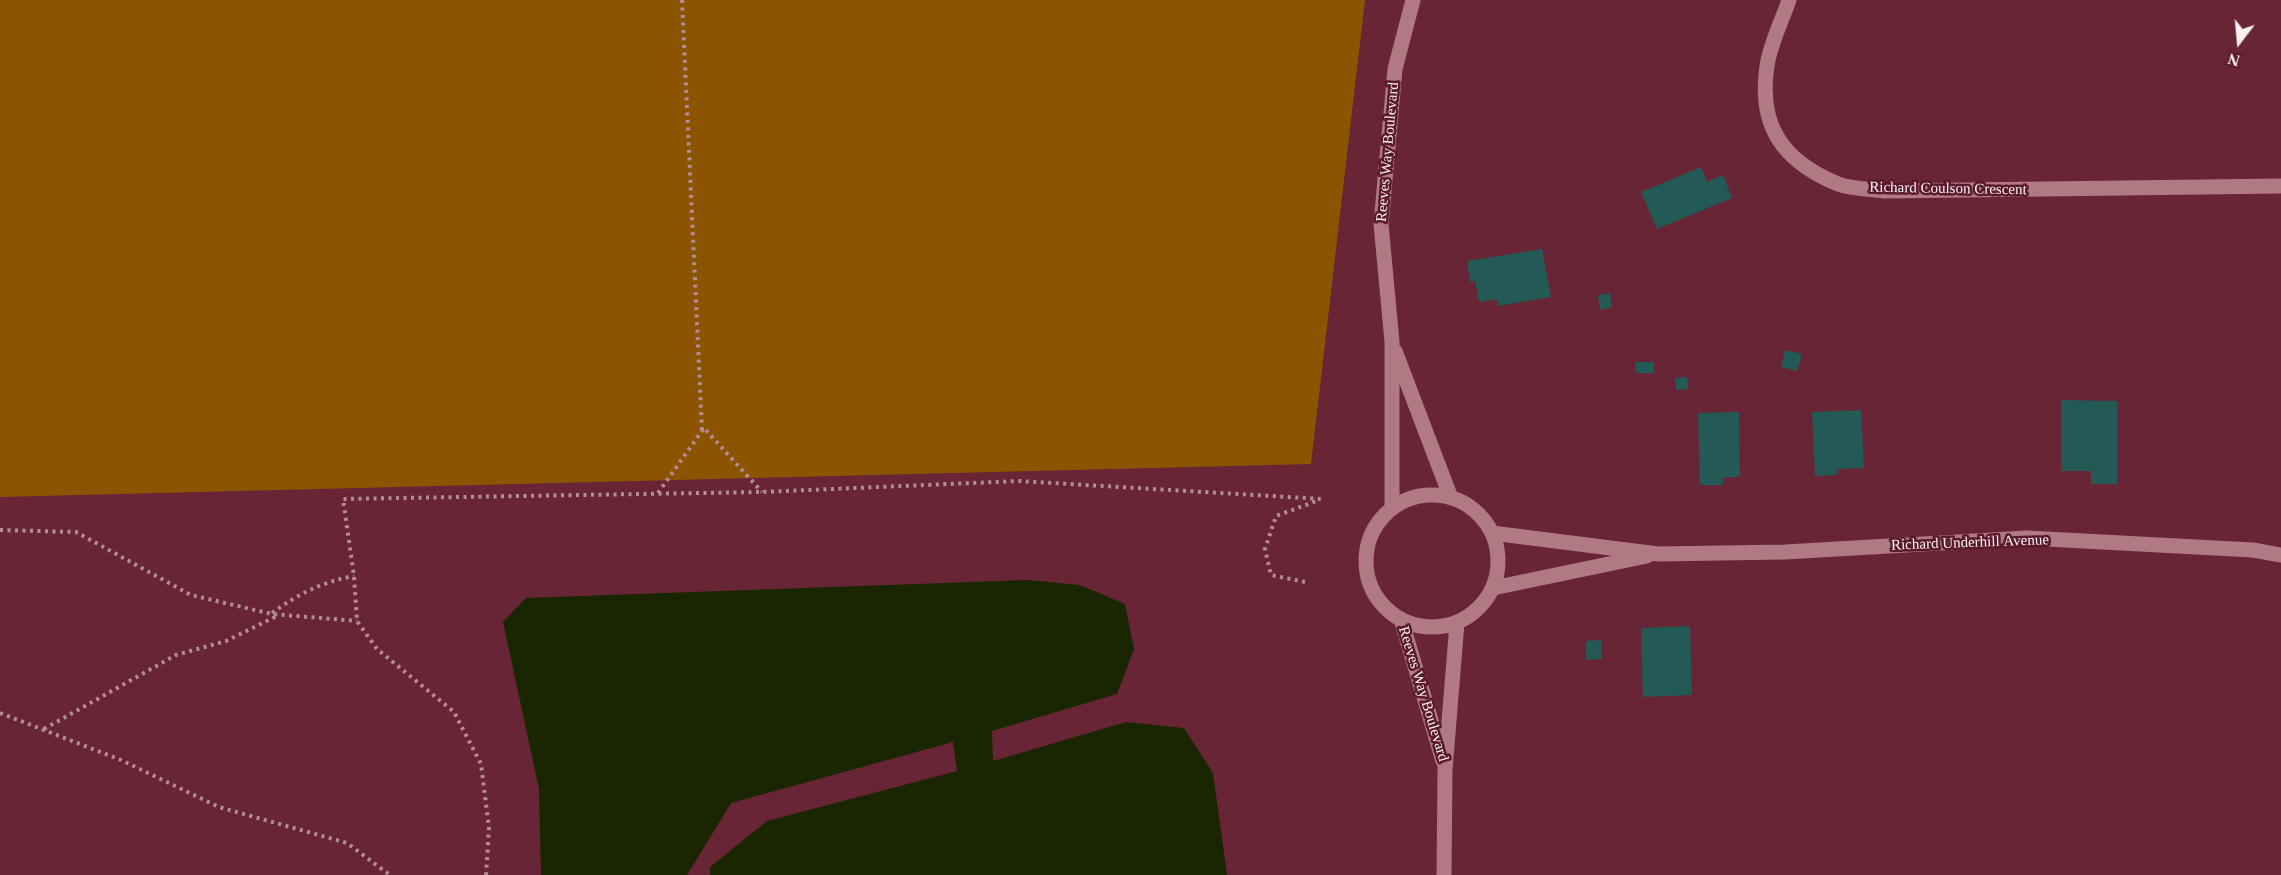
<!DOCTYPE html>
<style>
body{margin:0}
#map{position:relative;width:2281px;height:875px;overflow:hidden;background:#672536;font-family:"Times New Roman",serif}
canvas{display:block}
.north{position:absolute;left:2209px;top:12px;width:60px;height:60px;-webkit-text-stroke:4px #5a1a2c;paint-order:stroke;rotate:196deg;font-size:16px;font-weight:700;line-height:24px;text-align:center;color:#faf1f3}
.north::after{content:'';display:block;margin:auto;width:21px;height:27px;background:#faf1f3;clip-path:polygon(50% 0,100% 100%,50% 72%,0 100%)}
</style>
<div id="map">
<canvas width="2281" height="875"></canvas>
<div class="north">N</div>
</div>
<script>
const g = document.querySelector('canvas').getContext('2d');
g.lineJoin = 'round';
function fill(path, color) { g.fillStyle = color; g.fill(path, 'evenodd'); }
function strokePath(path, color, width, dash) { g.strokeStyle = color; g.lineWidth = width; g.lineCap = dash ? 'butt' : 'round'; g.setLineDash(dash || []); g.stroke(path); }
function write(font, color, halo, rows, align = 'center') {
  g.font = font + ' "Times New Roman",serif'; g.lineWidth = 5; g.setLineDash([]); g.textBaseline = 'middle'; g.strokeStyle = halo; g.fillStyle = color; for (const [text, x, y, turn = 0] of rows) {
    g.save(); g.translate(x, y); g.rotate((+turn || 0) * Math.PI / 180); g.textAlign = isNaN(turn) ? turn : align; if (halo) g.strokeText(text, 0, 0); g.fillText(text, 0, 0); g.restore();
  }
}
const green = new Path2D(`
 M0,0H1365L1311,464L0,497Z`);
const water = new Path2D(`
 M1028,580L1080,585L1125,604L1134,649L1117,694L992,731L993,761L1126,722L1184,728L1213,773L1227,875H710V867L767,821L957,771L953,742L731,803L687,875H541L539,789L503,622L526,598Z`);
const building = new Path2D(`
 M1701,167L1707,182L1723,175L1732,198L1657,229L1641,192Z
 M1542,249L1551,297L1498,306L1497,299L1479,302L1475,281L1470,282L1467,261Z
 M1610,293L1612,307L1600,310L1598,295Z
 M1785,350L1802,354L1797,371L1781,367Z
 M1635,362H1654V373H1636Z
 M1687,377L1688,389L1676,390L1675,378Z
 M2061,400L2117,401V484H2091V471H2061Z
 M1861,410L1864,468L1837,469V475L1815,476L1812,412Z
 M1739,412L1740,477H1723V485H1700L1698,413Z
 M1690,626L1692,695L1643,697L1641,628Z
 M1601,640L1602,659L1586,660V641Z`);
const path = new Path2D(`
 M682,0L702,431
 M658,493L704,428L762,492
 M0,530L76,532L191,595L272,614L357,621
 M1305,582L1271,575L1265,549L1276,516L1319,500
 M272,613C298,594 322,582 354,576
 M0,713L121,760L219,807L347,843L390,875
 M44,729L176,655L226,641L279,615
 M486,875L489,828L481,764L454,712L377,649L357,621L354,576L343,499L762,492L1019,481L1322,499`);
const minor = new Path2D(`
 M1789,0C1782,21 1770,44 1767,66C1758,125 1782,161 1838,184C1851,189 1869,189 1884,191L2281,186
 M1395,351L1451,498
 M1366 561a66 66 0 1 1 132 0a66 66 0 1 1-132 0Z
 M1392,508V342L1381,224L1395,69L1413,0
 M1492,533L1658,554L1785,552L2027,538L2253,550L2281,555
 M1493,588L1647,556
 M1401,619L1443,761
 M1444,875L1445,770L1457,623`);
const streetNames = [
 ["Reeves Way Boulevard",1388,152,-85],
 ["Richard Coulson Crescent",1948,189,1],
 ["Richard Underhill Avenue",1970,543,-2],
 ["Reeves Way Boulevard",1423,694,73]
];
fill(green, '#8c5400');
fill(water, '#192601');
fill(building, '#245a55');
strokePath(path, '#b38e98', 4, [3, 4.5]);
strokePath(minor, '#b07983', 15);
write('15px', '#faf1f3', '#5a1a2c', streetNames);
</script>
